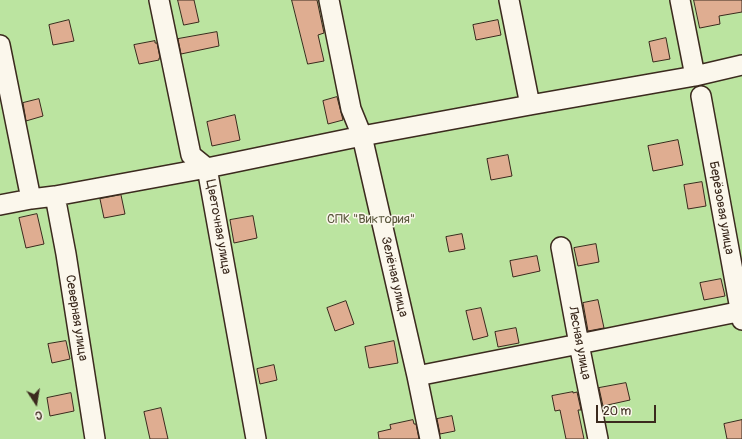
<!DOCTYPE html>
<meta charset="utf-8">
<style>
body{margin:0}
#map{position:relative;width:742px;height:439px;overflow:hidden;background:#fbf7ec;font-family:Pangolin,sans-serif}
canvas{display:block}
.north{position:absolute;left:16px;top:383px;width:40px;height:40px;-webkit-text-stroke:3px #fbf7ec;paint-order:stroke;rotate:168deg;font-size:11px;font-weight:700;line-height:16px;text-align:center;color:#3b2a1e}
.north::after{content:'';display:block;margin:auto;width:14px;height:18px;background:#3b2a1e;clip-path:polygon(50% 0,100% 100%,50% 72%,0 100%)}
.scale{position:absolute;left:596px;top:405px;width:60px;height:18px;box-sizing:border-box;border:2px solid #3b2a1e;border-top:0;padding-left:5px;font-size:12px;line-height:14px;white-space:nowrap;color:#3b2a1e;-webkit-text-stroke:3px #fbf7ec;paint-order:stroke}
</style>
<div id="map">
<canvas width="742" height="439"></canvas>
<div class="north">С</div>
<div class="scale">20 m</div>
</div>
<script>
const g = document.querySelector('canvas').getContext('2d');
g.lineJoin = 'round';
function fill(path, color) { g.fillStyle = color; g.fill(path, 'evenodd'); }
function strokePath(path, color, width, dash) { g.strokeStyle = color; g.lineWidth = width; g.lineCap = dash ? 'butt' : 'round'; g.setLineDash(dash || []); g.stroke(path); }
function write(font, color, halo, rows, align = 'center') {
  g.font = font + ' Pangolin,sans-serif'; g.lineWidth = 3; g.setLineDash([]); g.textBaseline = 'middle'; g.strokeStyle = halo; g.fillStyle = color; for (const [text, x, y, turn = 0] of rows) {
    g.save(); g.translate(x, y); g.rotate((+turn || 0) * Math.PI / 180); g.textAlign = isNaN(turn) ? turn : align; if (halo) g.strokeText(text, 0, 0); g.fillText(text, 0, 0); g.restore();
  }
}
const green = new Path2D(`
 M0,0H742V439H0Z`);
const building = new Path2D(`
 M178,0H194L199,22L184,25Z
 M292,0H317L324,33L318,35L324,61L308,64Z
 M694,0H742V12L719,16L720,24L700,28Z
 M69,20L74,41L53,45L49,25Z
 M498,20L501,35L476,40L473,25Z
 M217,32L219,46L181,54L178,39Z
 M666,38L670,59L653,62L649,42Z
 M155,41V43H157L160,58H159V60L139,64L134,45Z
 M337,97L343,120L328,124L323,101Z
 M39,99L43,116L26,121L23,103Z
 M235,115L240,140L212,146L207,122Z
 M678,140L683,165L653,171L648,146Z
 M508,155L512,176L491,180L487,159Z
 M702,182L706,206L688,209L684,185Z
 M121,195L125,214L104,218L100,199Z
 M37,214L44,244L26,248L19,218Z
 M253,216L257,238L234,243L230,220Z
 M462,234L465,249L449,252L446,237Z
 M596,244L599,262L578,266L574,248Z
 M537,256L540,271L513,277L510,261Z
 M721,279L725,296L704,300L700,283Z
 M598,300L604,328L588,331L583,303Z
 M346,301L354,324L335,331L327,308Z
 M481,308L488,336L473,340L466,311Z
 M516,328L519,343L498,347L495,332Z
 M66,341L70,359L52,363L48,344Z
 M394,341L398,363L369,368L365,347Z
 M274,365L277,380L260,384L257,369Z
 M626,383L630,400L603,406L599,388Z
 M573,392V393L577,392L581,410H578L584,439H566L560,410L555,411L552,396Z
 M71,393L74,411L50,416L47,398Z
 M161,408L168,439H150L144,412Z
 M452,416L455,431L440,434L437,419Z
 M413,420L414,424H416L419,439H379L378,432L391,429L390,425Z
 M742,420V439H727L724,424Z`);
const street = new Path2D(`
 M159,0L191,155L207,168L256,439
 M329,0L351,109L362,136L417,376L430,439
 M509,0L530,105
 M680,0L695,76
 M0,45L31,199
 M701,96L742,320
 M55,196L66,254L95,439
 M0,205L31,199L55,196L207,168L362,136L530,105L695,76L742,65
 M561,247L579,344L598,439
 M417,376L579,344L742,311`);
const streetNames = [
 ["Берёзовая улица",721,208,80],
 ["Цветочная улица",218,227,80],
 ["Зелёная улица",394,277,77],
 ["Северная улица",76,318,81],
 ["Лесная улица",579,343,79]
];
const parkNames = [
 ["СПК \"Виктория\"",371,220]
];
fill(green, '#bbe4a0');
fill(building, '#dfad91');
strokePath(building, '#3b2a1e', 1);
strokePath(street, '#3b2a1e', 22);
strokePath(street, '#fbf7ec', 19);
write('13px', '#3b2a1e', '#fbf7ec', streetNames);
write('13px', '#5b583e', '#fbf7ec', parkNames);
</script>
